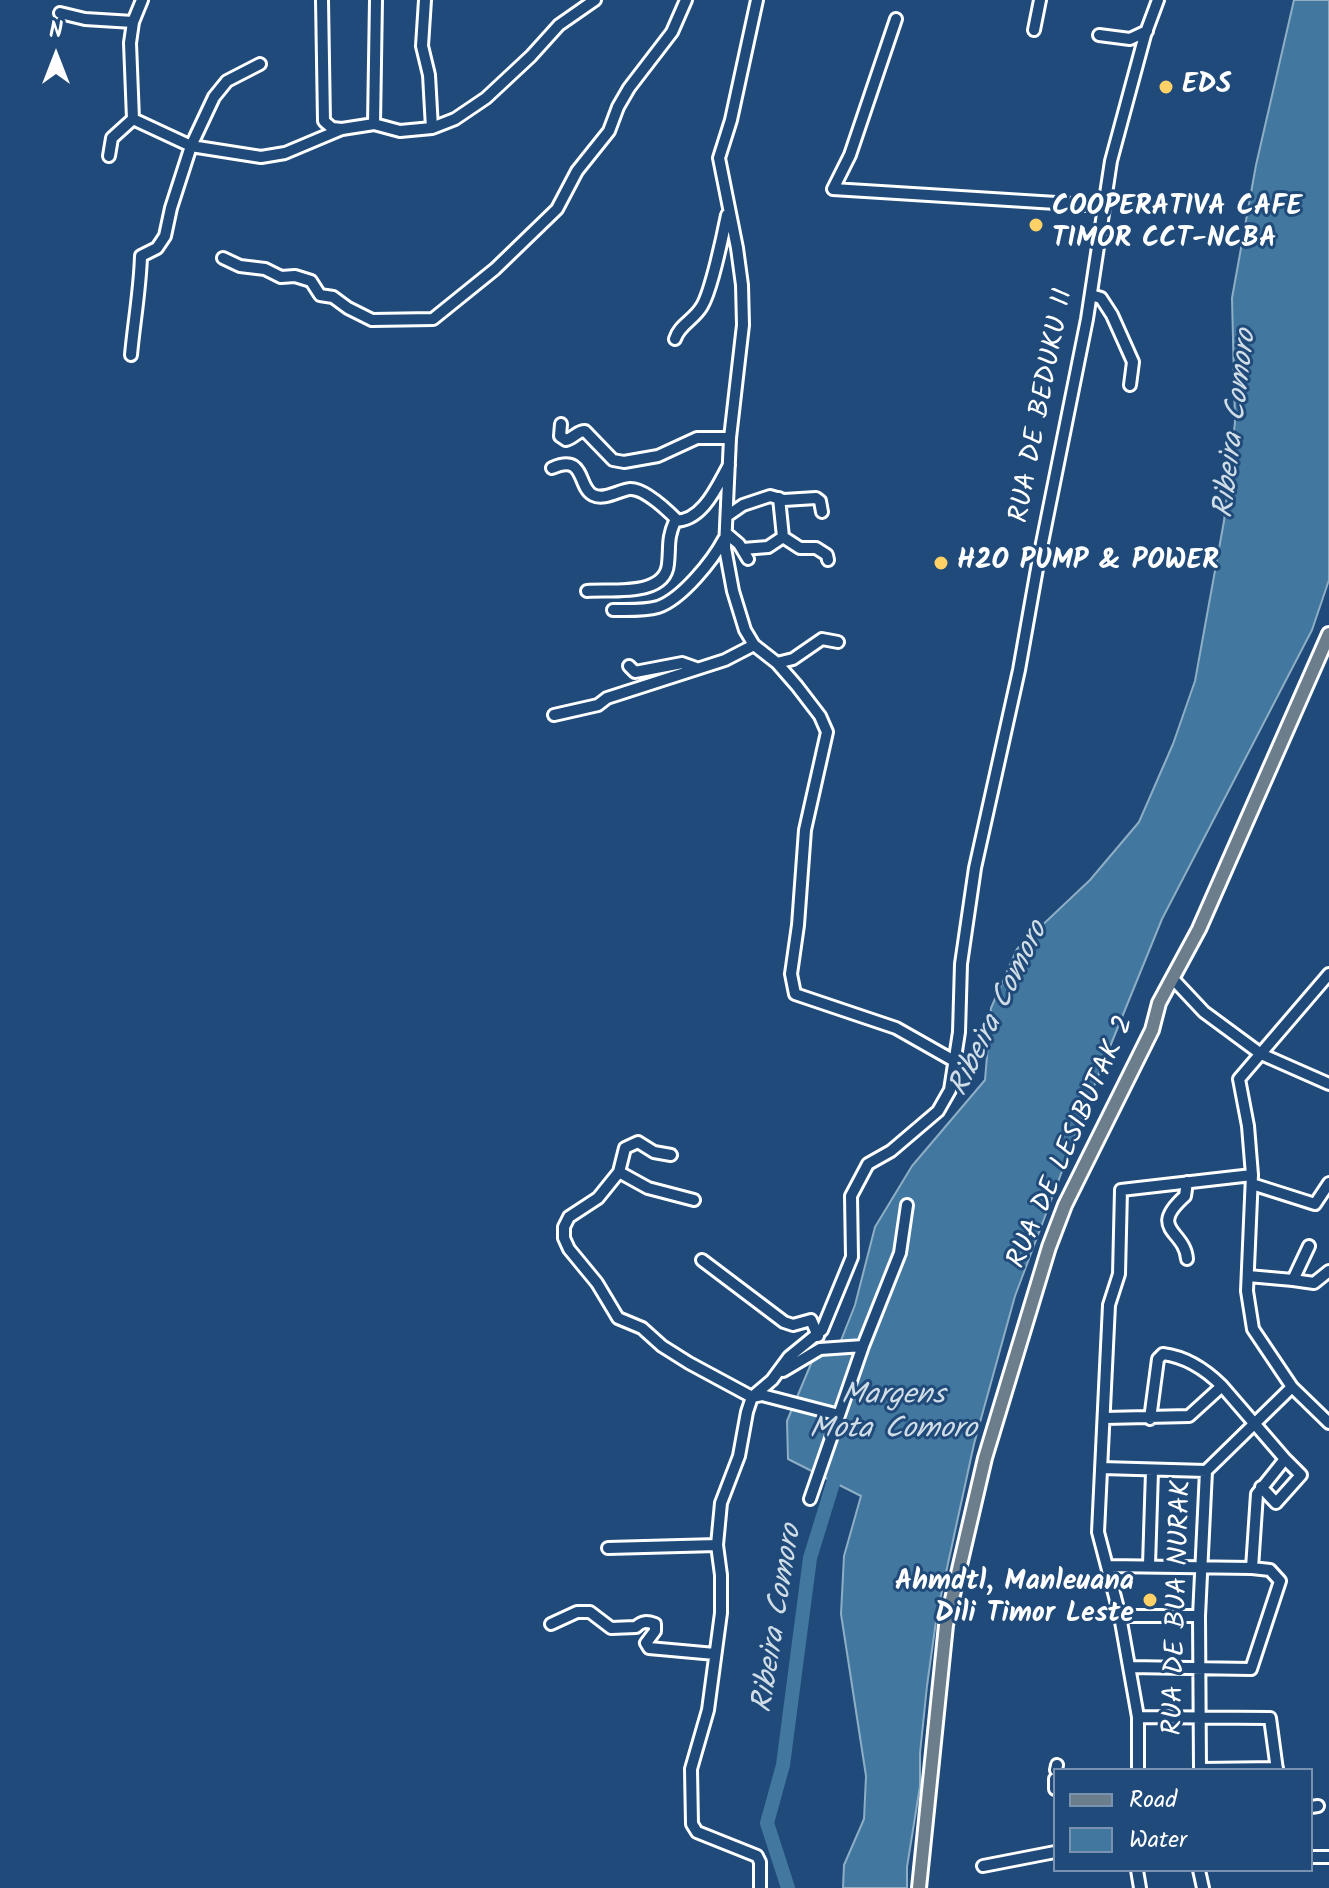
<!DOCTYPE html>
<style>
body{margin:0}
#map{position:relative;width:1329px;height:1888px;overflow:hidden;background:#1f4a7a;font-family:Kalam,sans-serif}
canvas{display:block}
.legend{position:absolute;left:1053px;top:1768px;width:260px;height:104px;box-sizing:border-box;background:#1f4a7a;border:2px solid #7992af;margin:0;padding:10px 14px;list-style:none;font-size:24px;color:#fff}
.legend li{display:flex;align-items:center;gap:16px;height:40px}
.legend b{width:40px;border:2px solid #7992af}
.north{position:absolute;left:16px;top:16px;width:80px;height:80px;-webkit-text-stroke:6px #1f4a7a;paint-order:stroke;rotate:0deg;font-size:22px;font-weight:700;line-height:32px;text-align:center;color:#fff}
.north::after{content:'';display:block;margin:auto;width:28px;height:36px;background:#fff;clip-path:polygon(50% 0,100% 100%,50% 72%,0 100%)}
</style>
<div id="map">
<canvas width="1329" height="1888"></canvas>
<ul class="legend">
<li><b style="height:10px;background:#6c7d8b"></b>Road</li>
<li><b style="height:22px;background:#42789f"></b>Water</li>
</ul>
<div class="north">N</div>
</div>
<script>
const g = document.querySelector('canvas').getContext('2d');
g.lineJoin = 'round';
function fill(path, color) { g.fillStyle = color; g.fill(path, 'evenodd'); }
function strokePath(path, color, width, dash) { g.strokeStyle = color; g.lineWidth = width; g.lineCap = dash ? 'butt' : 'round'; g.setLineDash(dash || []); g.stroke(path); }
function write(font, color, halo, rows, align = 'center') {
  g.font = font + ' Kalam,sans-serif'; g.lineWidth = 6; g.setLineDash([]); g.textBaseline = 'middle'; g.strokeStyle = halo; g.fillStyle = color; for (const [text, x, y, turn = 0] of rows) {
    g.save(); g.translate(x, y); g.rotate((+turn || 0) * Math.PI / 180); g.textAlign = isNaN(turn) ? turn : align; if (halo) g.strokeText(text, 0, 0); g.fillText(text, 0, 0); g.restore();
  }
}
const water = new Path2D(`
 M1294,0H1329V580L1312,630L1162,919L1096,1081L1015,1296L974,1444L937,1614L927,1686L920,1753V1786L907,1867V1888H843L844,1865L864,1819L866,1776L841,1614L844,1556L861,1496L788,1459L787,1421L813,1359L838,1348L855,1305L875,1227L912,1166L985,1080L991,1008L1017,949L1090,880L1139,822L1173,744L1195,681L1224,521L1235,422L1232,298L1256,165Z`);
const river = new Path2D(`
 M788,1888L767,1823L783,1765L810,1558L835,1477L842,1465`);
const minor = new Path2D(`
 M142,0L133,22L130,43L133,119L191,146L261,157L285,153L342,129L374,124L400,131L432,128L455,119L486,98L531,56L559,25L595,0
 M322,0L324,121L332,128L342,129
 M425,0L422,46L429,75L432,128
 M757,0L731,120L719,158L737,248L742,285L743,325L730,438L725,548L733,591L745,630L754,645L777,663L797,686L820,716L827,732L805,830L798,925L791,974L795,994L896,1028L956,1062
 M60,13L85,19L133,22
 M896,19L850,155L833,189L1104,206
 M1034,30L1040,0
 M1099,35L1130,39L1147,31
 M374,124L376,0
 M109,156L112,138L133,119
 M223,258L240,266L265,269L281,277L295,276L311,281L320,295L333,297L348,308L372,320L433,319L495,269L557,209L577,171L609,131L618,107L629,88L672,32L686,0
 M1091,295L1101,298L1112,315L1133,362L1130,385
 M675,339C679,325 694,320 702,306C711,291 723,235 727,215
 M131,355C134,322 140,290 141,256L157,248L165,236L171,208L191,146L214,97L227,81L260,64
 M561,424L560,436L566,440C574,438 577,431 585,431L613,460L624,462L658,456L697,438H730
 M552,468C586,453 577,487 593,495C604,501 619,490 630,489C644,488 668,511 677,520L675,521C703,521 717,486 729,465
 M727,516L743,505L770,496L784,500L816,498L820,501L822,512
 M726,533L739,544L748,559
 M783,537L800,548H816L827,555L828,560
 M743,549L768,547L783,537L779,498
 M587,591C612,589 665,597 668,564C670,546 667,539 675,521
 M613,610C627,610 644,611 658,607C682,599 713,560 724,539
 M777,663L793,659L822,639L838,642
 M629,666L635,672L682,663L696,668
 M554,715L598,705L607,698L725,660L754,645
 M1329,974L1239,1079L1248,1126L1252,1175L1247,1291L1253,1329L1292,1387L1329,1423
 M1174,980L1204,1012L1261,1054L1329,1084
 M619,1172L625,1148L638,1142L654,1152L671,1155
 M1187,1182L1185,1196C1147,1230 1185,1230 1187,1259
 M1252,1184L1315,1204L1329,1183
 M694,1200L648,1188L619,1172L598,1198L569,1217L564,1227V1238L569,1249L597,1283L618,1318L642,1328L662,1346L689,1363L752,1397L762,1395L839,1415
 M702,1260L784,1322L793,1325L811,1320L818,1336
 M1248,1276L1293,1280L1309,1246
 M1293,1280L1314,1283L1329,1271
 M783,1371L820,1349L863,1346
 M1105,1418L1189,1416L1222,1386L1285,1459L1257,1494L1252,1568L1107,1566
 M1150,1419L1158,1359L1163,1354C1187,1357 1205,1369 1222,1386
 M1102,1468L1206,1471
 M1261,1487L1276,1503L1301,1475L1285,1459
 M810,1499L863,1346L900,1253L907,1205
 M608,1548L717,1545
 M1149,1565L1152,1471
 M1120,1616H1199
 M551,1624L577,1612H590L611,1628L636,1627C642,1621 647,1621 655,1624V1631L646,1643L649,1648L715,1654
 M1129,1667L1251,1669L1280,1581L1270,1570L1252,1568
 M1138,1717L1270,1718L1277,1770
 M1200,1769L1277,1768
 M1056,1770L1057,1765
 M1138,1770V1717L1120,1616L1098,1532L1109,1305L1119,1274L1121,1190L1252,1175
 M1200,1770L1199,1616L1206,1471L1292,1387
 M1055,1779V1789
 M1311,1807L1318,1806
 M1311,1857H1329
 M983,1866L1055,1852
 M1137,1870L1140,1888
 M1199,1870L1203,1888
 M760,1888V1862L757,1856L697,1832L692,1824L691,1769L708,1710L721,1613V1575L717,1545L721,1503L739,1456L747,1412L752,1397L772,1380L789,1357L822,1330L852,1257L851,1196L868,1164L891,1151L938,1111L950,1090L959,1032L961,964L975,868L1019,670L1038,563L1087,319L1111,161L1145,35L1158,0`);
const major = new Path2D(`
 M919,1888L946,1625L985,1458L1049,1247L1065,1205L1152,1030L1159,1003L1199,929L1329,634`);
const markers = [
 [1166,87,8,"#ffd166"],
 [1036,225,8,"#ffd166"],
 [941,563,8,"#ffd166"],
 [1150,1600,8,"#ffd166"]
];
const poiNames = [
 ["EDS",1182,87],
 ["COOPERATIVA CAFE",1052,209],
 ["TIMOR CCT-NCBA",1052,241],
 ["H2O PUMP & POWER",957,563],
 ["Ahmdtl, Manleuana",1134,1584,"right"],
 ["Dili Timor Leste",1134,1616,"right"]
];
const streetNames = [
 ["RUA DE BEDUKU II",1044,406,-79],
 ["RUA DE LESIBUTAK 2",1073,1143,-66],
 ["RUA DE BUA NURAK",1180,1608,-88]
];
const waterNames = [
 ["Ribeira Comoro",1238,424,-83],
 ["Ribeira Comoro",1001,1010,-64],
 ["Margens",893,1398],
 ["Mota Comoro",893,1432],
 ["Ribeira Comoro",780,1619,-81]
];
fill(water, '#42789f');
strokePath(water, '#8eaec5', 2);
strokePath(river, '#42789f', 14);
strokePath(minor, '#fff', 16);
strokePath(major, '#fff', 18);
strokePath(minor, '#1f4a7a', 10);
strokePath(major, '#6c7d8b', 12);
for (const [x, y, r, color] of markers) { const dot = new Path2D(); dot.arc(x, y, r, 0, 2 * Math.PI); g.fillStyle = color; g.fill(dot); strokePath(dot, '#1f4a7a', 3); }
write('bold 28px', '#fff', '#1f4a7a', poiNames, 'left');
write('28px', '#fff', '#1f4a7a', streetNames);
write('italic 30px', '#d0dde7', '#1f4a7a', waterNames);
</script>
